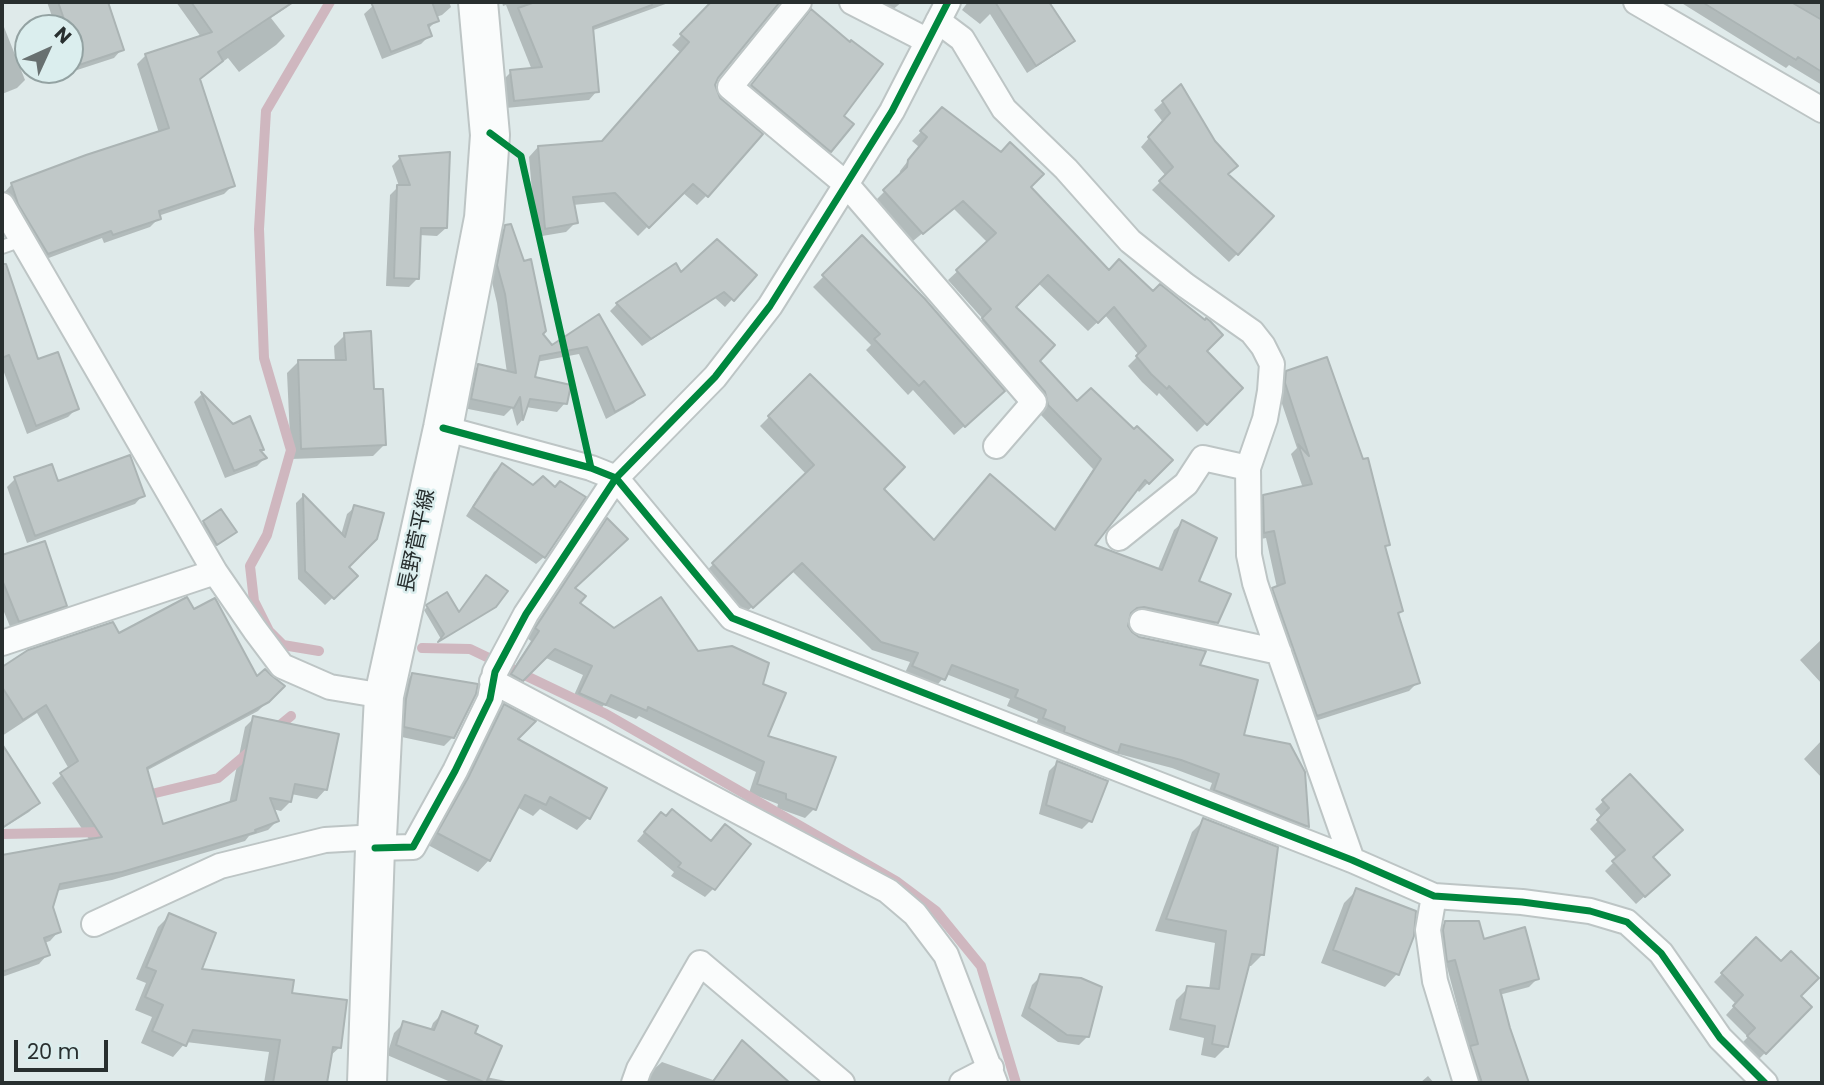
<!DOCTYPE html>
<meta charset="utf-8">
<style>
body{margin:0}
#map{position:relative;width:1824px;height:1085px;overflow:hidden;background:#dfeaea;font-family:Poppins,sans-serif}
canvas{display:block}
.frame{position:absolute;inset:0;border:4px solid #282f2f;pointer-events:none}
.north{position:absolute;left:14px;top:14px;width:70px;height:70px;box-sizing:border-box;background:#dbeeee;border:2px solid #93a2a2;border-radius:50%;rotate:45deg;font-size:19px;font-weight:700;line-height:28px;text-align:center;color:#282f2f}
.north::after{content:'';display:block;margin:auto;width:24px;height:32px;background:#687070;clip-path:polygon(50% 0,100% 100%,50% 72%,0 100%)}
.scale{position:absolute;left:14px;top:1040px;width:94px;height:32px;box-sizing:border-box;border:4px solid #282f2f;border-top:0;padding-left:9px;font-size:21px;line-height:24px;white-space:nowrap;color:#282f2f;-webkit-text-stroke:5px #dbeeee;paint-order:stroke}
</style>
<div id="map">
<canvas width="1824" height="1085"></canvas>
<div class="frame"></div>
<div class="north">N</div>
<div class="scale">20 m</div>
</div>
<script>
const g = document.querySelector('canvas').getContext('2d');
g.lineJoin = 'round';
function fill(path, color) { g.fillStyle = color; g.fill(path, 'evenodd'); }
function strokePath(path, color, width, dash) { g.strokeStyle = color; g.lineWidth = width; g.lineCap = dash ? 'butt' : 'round'; g.setLineDash(dash || []); g.stroke(path); }
function write(font, color, halo, rows, align = 'center') {
  g.font = font + ' Poppins,"Noto Sans JP",sans-serif'; g.lineWidth = 5; g.setLineDash([]); g.textBaseline = 'middle'; g.strokeStyle = halo; g.fillStyle = color; for (const [text, x, y, turn = 0] of rows) {
    g.save(); g.translate(x, y); g.rotate((+turn || 0) * Math.PI / 180); g.textAlign = isNaN(turn) ? turn : align; if (halo) g.strokeText(text, 0, 0); g.fillText(text, 0, 0); g.restore();
  }
}
const shadow = new Path2D(`
 M47,2H106L122,49L114,58L71,72L70,28H56Z
 M176,2H295L271,18L285,36L276,45L239,72L228,58L198,80L233,185L224,194L158,216L159,218L150,227L104,243L102,238L38,262L3,194L12,184L159,133L137,64L146,55L201,37Z
 M374,2H449L451,7L442,15L436,17L437,20L428,29L430,35L421,44L382,59L364,14L375,4Z
 M502,2H671L591,31L597,91L589,100L506,108L503,80L511,72L532,70L506,5L503,6Z
 M713,2H778L717,77L713,85L707,195L697,205L682,192L638,236L604,202L573,205L576,222L566,232L536,237L529,157L538,147L602,143L681,53L672,45Z
 M871,2H902L886,15Z
 M968,2H1047L1072,41L1064,49L1027,73L990,14L980,24L962,10Z
 M1680,2H1822V85L1789,65L1786,68Z
 M803,20L830,151L822,159L744,94Z
 M2,22L25,80L17,88L2,94Z
 M1181,86L1226,175L1237,254L1229,262L1152,190L1166,176L1141,147L1163,122L1154,110Z
 M942,110L1029,187L1109,272L1204,351L1241,388L1197,432L1159,393L1157,396L1142,382L1128,366L1139,355L1105,315L1088,331L1038,283L1014,307L1037,360L1077,403L1134,431L1170,460L1139,492L1136,488L1092,545L1157,571L1174,530L1183,522L1196,582L1217,622L1208,631L1135,616H1128L1126,626L1130,634L1198,666L1242,737L1303,773L1307,826L1298,835L1206,799L1212,783L1172,768L1115,753L1108,761L1035,727L1038,719L1007,706L1010,699L946,674L935,688L904,675L910,662L872,650L792,571L743,615L704,573L807,475L760,426L810,376L881,489L934,541L1053,530L1093,469L1040,414L1037,401L974,328L983,319L948,280L988,243L953,208L913,241L876,200L899,177L900,171L919,147L912,141Z
 M400,158L446,228L437,236L419,235L417,279L409,287L386,286L390,195L399,186L392,166Z
 M506,227L540,334L551,348L599,316L643,395L634,403L606,419L579,354L536,362L533,378L565,403L557,412L526,407L523,419L517,426L512,408L504,416L463,408L470,375L478,366L507,373L497,303L490,274L497,235Z
 M862,238L992,401L954,435L913,390L908,395L866,350L871,345L813,287Z
 M675,266L681,275H755L725,307L715,298L642,346L610,311L617,304Z
 M8,276L37,361L77,408L68,417L27,434L2,367V278Z
 M345,335L373,391L384,445L373,456L291,459L287,373L298,362H335L334,346Z
 M1287,372L1388,545L1384,549L1401,611L1397,615L1418,682L1409,691L1309,723L1265,598L1277,588L1266,538L1256,540V505L1264,496L1303,488L1291,454L1297,448L1278,392L1279,381Z
 M201,395L262,450L259,452L265,458L257,466L225,478L194,402Z
 M502,465L533,488L544,557L536,564L466,516L494,472Z
 M15,479L143,495L135,504L27,543L7,487Z
 M303,496L341,535L347,514L355,507L347,567L355,576L325,605L298,579L296,503Z
 M220,511L231,535L213,548L200,526Z
 M607,521L573,588L578,603L614,631L697,653L760,685L766,737L814,809L805,818L777,808L778,804L749,793L756,772L639,716L636,719L604,705L596,714L571,702L583,675L544,657L512,689L503,684L531,641L527,638L530,633L598,530Z
 M44,543L65,605L57,614L11,629L2,607V557Z
 M494,606L439,641L441,639L424,610L427,607L458,614Z
 M193,612L257,679L283,686L258,711L146,771L161,826L229,804L245,727L254,718L326,789L317,799L291,794L290,802L281,811L272,809L277,821L268,830L249,836L245,841L112,880L56,891L51,907L59,931L50,941L44,943L48,954L39,964L2,977V857L90,841L52,783L69,769L37,713L2,736V669L29,652L119,635Z
 M1822,639V684L1800,660Z
 M412,675L453,737L444,746L397,736L404,683Z
 M504,706L515,740L604,789L588,818L577,830L540,809L533,816L517,807L489,860L478,872L428,845L493,717Z
 M1822,740V778L1804,759Z
 M2,747L38,803L29,812L2,829Z
 M1057,763L1090,821L1082,829L1039,814L1049,771Z
 M1630,776L1659,883L1636,904L1605,871L1617,859L1590,829L1602,817L1595,809Z
 M1204,820L1263,954L1251,966H1247L1227,1046L1215,1058L1201,1055L1204,1038L1169,1030L1176,1000L1188,988L1209,990L1215,943L1155,931L1192,832Z
 M653,822L713,889L705,897L671,876L674,872L637,841Z
 M1357,890L1397,974L1385,987L1321,963L1344,903Z
 M170,915L199,970L290,995L340,1047L329,1057L325,1083H264L269,1052L186,1042L173,1057L141,1043L152,1017L135,1010L146,983L136,979L158,927Z
 M1445,923L1482,941L1537,979L1529,987L1499,995L1527,1083H1472L1463,1056L1469,1050L1447,967L1439,970L1437,931Z
 M1756,939L1798,996L1810,1007L1757,1061L1740,1045L1748,1037L1726,1015L1736,1004L1714,982Z
 M1041,976L1088,1036L1079,1045L1058,1042L1021,1016L1032,985Z
 M443,1013L472,1034L486,1077L516,1083H453L387,1055L394,1033L404,1023L430,1031L433,1023Z
 M742,1042L780,1083H647L653,1070L662,1062L713,1080Z
 M1428,1076L1434,1083H1420Z`);
const stream = new Path2D(`
 M422,648L470,649L606,714L896,881L936,911L981,966L1016,1083
 M319,651L283,645L269,631L254,601L250,566L267,535L291,450L264,358L259,229L266,111L330,2
 M274,730L291,716
 M143,796L218,778L255,747
 M2,834L105,832L108,828`);
const building = new Path2D(`
 M58,2H108L124,50L79,65L70,38V28H67Z
 M191,2H293L218,52L223,61L200,79L235,186L159,211L161,219L113,235L111,231L48,254L18,204L11,183L86,155L169,128L145,54L212,32Z
 M371,2H432L439,21L428,25L432,36L391,52Z
 M535,2H652V5L593,27L599,92L514,101L510,70L542,67L518,8Z
 M711,2H780L718,78L715,85L720,98L763,134L708,197L693,184L649,228L615,193L573,197L578,223L545,229L538,146L602,141L689,42L680,34Z
 M995,2H1049L1075,41L1036,66Z
 M1702,2H1791L1822,20V72L1798,57L1796,60Z
 M811,9L850,42L851,40L883,64L844,116L854,124L831,152L751,85Z
 M1181,84L1215,141L1238,166L1228,174L1274,216L1238,255L1159,181L1173,167L1148,137L1170,113L1162,101Z
 M942,107L1001,152L1010,142L1044,174L1031,187L1109,270L1119,259L1153,291L1160,284L1205,320L1206,318L1210,321L1223,335L1207,351L1243,388L1207,425L1169,386L1167,389L1151,374L1136,356L1146,346L1114,307L1098,323L1048,275L1016,307L1055,345L1040,361L1077,401L1091,388L1134,429L1137,426L1173,460L1149,484L1145,480L1095,545L1162,570L1182,520L1217,538L1199,581L1231,594L1218,623L1144,607L1137,608L1131,613L1128,626L1132,632L1139,637L1206,651L1200,665L1258,680L1244,735L1290,744L1305,772L1309,827L1214,790L1219,774L1181,760L1121,744L1118,753L1064,732L1065,727L1043,718L1046,710L1015,697L1018,690L952,665L945,680L912,666L918,653L881,642L802,563L753,608L712,563L814,465L768,416L810,374L905,467L884,489L934,540L990,474L1055,530L1101,459L1048,405L1045,392L982,318L991,309L956,270L996,233L963,201L923,234L883,190L907,167L908,160L927,137L920,131Z
 M450,152L447,228H421L419,279L394,278L397,185H410L399,156Z
 M511,224L524,261L531,259L546,331L543,334L552,345L599,314L645,395L615,412L587,347L540,356L535,377L571,385L567,404L530,399L523,420L520,397L514,408L471,399L478,364L516,373L505,294L497,265L505,225Z
 M862,235L925,299L1005,391L965,427L924,381L919,386L874,339L880,334L822,275Z
 M717,239L757,275L734,301L724,292L651,339L616,303L676,263L681,272Z
 M2,264H6L38,359L58,352L79,409L36,426L9,355L2,358Z
 M371,331L374,389H383L386,445L301,449L298,360H346L344,333Z
 M1327,357L1363,459L1368,458L1390,545L1385,546L1403,611L1398,613L1420,683L1317,716L1272,588L1285,583L1274,531L1264,533L1263,495L1312,484L1298,444L1309,456L1285,383L1286,371Z
 M201,392L233,424L250,416L264,450H260L267,458L234,471Z
 M130,455L145,496L35,536L14,477L52,464L58,481Z
 M502,463L533,485L543,476L555,487L560,481L586,497L545,558L473,507Z
 M303,494L345,537L354,505L384,513L377,539L349,567L358,576L334,599L305,571Z
 M221,509L237,532L217,545L203,521Z
 M607,518L628,539L575,588L586,596L580,603L614,628L661,597L698,651L732,646L769,663L763,684L786,693L768,736L836,757L816,810L786,799V794L757,784L764,762L648,707L647,711L611,695L606,705L579,693L592,666L555,649L523,681L511,674L539,631L535,628L539,622Z
 M45,541L67,606L19,622L2,580V555Z
 M486,575L508,591L496,607L438,642L444,634L426,605L447,592L459,612Z
 M187,597L194,609L215,598L257,676L265,669L271,675L285,686L269,702L147,768L163,824L236,800L253,716L339,734L327,790L295,784L291,802L270,798L279,821L255,830L256,832L122,872L60,884L53,907L61,932L44,938L50,955L2,972V855L102,837L60,773L78,761L46,705L23,720L2,687V667L28,650L113,622L119,633Z
 M412,673L478,684L476,694L454,738L404,727L406,699Z
 M504,704L536,721L518,739L607,788L590,819L550,797L546,805L525,795L490,861L437,833L468,778Z
 M2,744L40,803L2,828Z
 M1057,761L1108,781L1092,822L1046,805Z
 M1630,774L1683,830L1653,857L1670,875L1645,897L1612,861L1625,850L1597,820L1609,808L1602,800Z
 M672,809L711,841L725,824L751,844L715,890L678,867L681,863L644,832L661,812L666,816Z
 M1203,818L1278,847L1264,955L1252,954L1228,1047L1212,1044L1215,1026L1180,1019L1187,986L1219,989L1226,931L1166,919Z
 M1356,888L1416,911L1414,936L1399,975L1333,950Z
 M169,913L216,933L202,969L294,980L292,993L347,1000L341,1048L333,1047L327,1083H273L280,1040L193,1030L186,1046L152,1031L163,1005L145,997L156,971L146,967Z
 M1445,921H1479L1484,939L1525,927L1539,979L1500,990L1510,1028L1529,1083H1482L1470,1046L1478,1044L1455,960L1447,962L1443,930Z
 M1756,937L1781,961L1791,951L1819,978L1801,996L1812,1007L1766,1054L1747,1036L1755,1028L1733,1006L1743,995L1721,973Z
 M1040,974L1081,978L1102,987L1089,1037L1067,1035L1029,1008Z
 M442,1011L478,1026L475,1033L502,1046L486,1083L396,1045L403,1021L434,1030Z
 M742,1040L790,1083H712Z`);
const lane = new Path2D(`
 M2,247L22,240`);
const street = new Path2D(`
 M799,2L730,87L846,184L1034,402L996,446
 M852,2L928,41
 M1636,2L1822,110
 M938,21L962,39L1004,109L1066,169L1130,241L1185,285L1252,332L1263,346L1272,364L1270,391L1265,419L1248,468L1249,555L1255,583L1265,613L1352,860
 M2,205L215,572L255,630L282,666L330,687L384,696
 M443,428L591,468L616,478L732,618L1352,860L1434,896L1522,902L1590,911L1627,922L1661,953L1720,1038L1765,1083
 M1119,538L1186,484L1203,458L1248,468
 M1142,622L1279,652
 M2,643L215,572
 M492,681L888,891L915,914L946,955L995,1083
 M375,848L413,847L455,771L490,699L495,672L526,614L616,478L715,377L770,306L892,111L948,2
 M1434,896L1428,930L1435,981L1466,1083
 M94,924L220,866L325,840L377,837
 M634,1083L639,1069L700,963L842,1083
 M962,1083L991,1068`);
const primary = new Path2D(`
 M367,1083L375,848L377,837L384,696L443,428L484,218L490,135L478,2`);
const cycleway = new Path2D(`
 M490,133L521,156L591,468
 M443,428L591,468L616,478L732,618L1352,860L1434,896L1522,902L1590,911L1627,922L1661,953L1720,1038L1765,1083
 M375,848L413,847L455,771L490,699L495,672L526,614L616,478L715,377L770,306L892,111L948,2`);
const streetNames = [
 ["長野菅平線",418,541,-78]
];
fill(shadow, '#0003');
strokePath(stream, '#cfb7bf', 10);
fill(building, '#c0c8c8');
strokePath(building, '#abb4b4', 2);
strokePath(lane, '#bdc5c5', 16);
strokePath(street, '#bdc5c5', 28);
strokePath(primary, '#bdc5c5', 42);
strokePath(lane, '#fafcfc', 12);
strokePath(street, '#fafcfc', 24);
strokePath(primary, '#fafcfc', 38);
strokePath(cycleway, '#00873e', 7);
write('21px', '#282f2f', '#dbeeee', streetNames);
</script>
